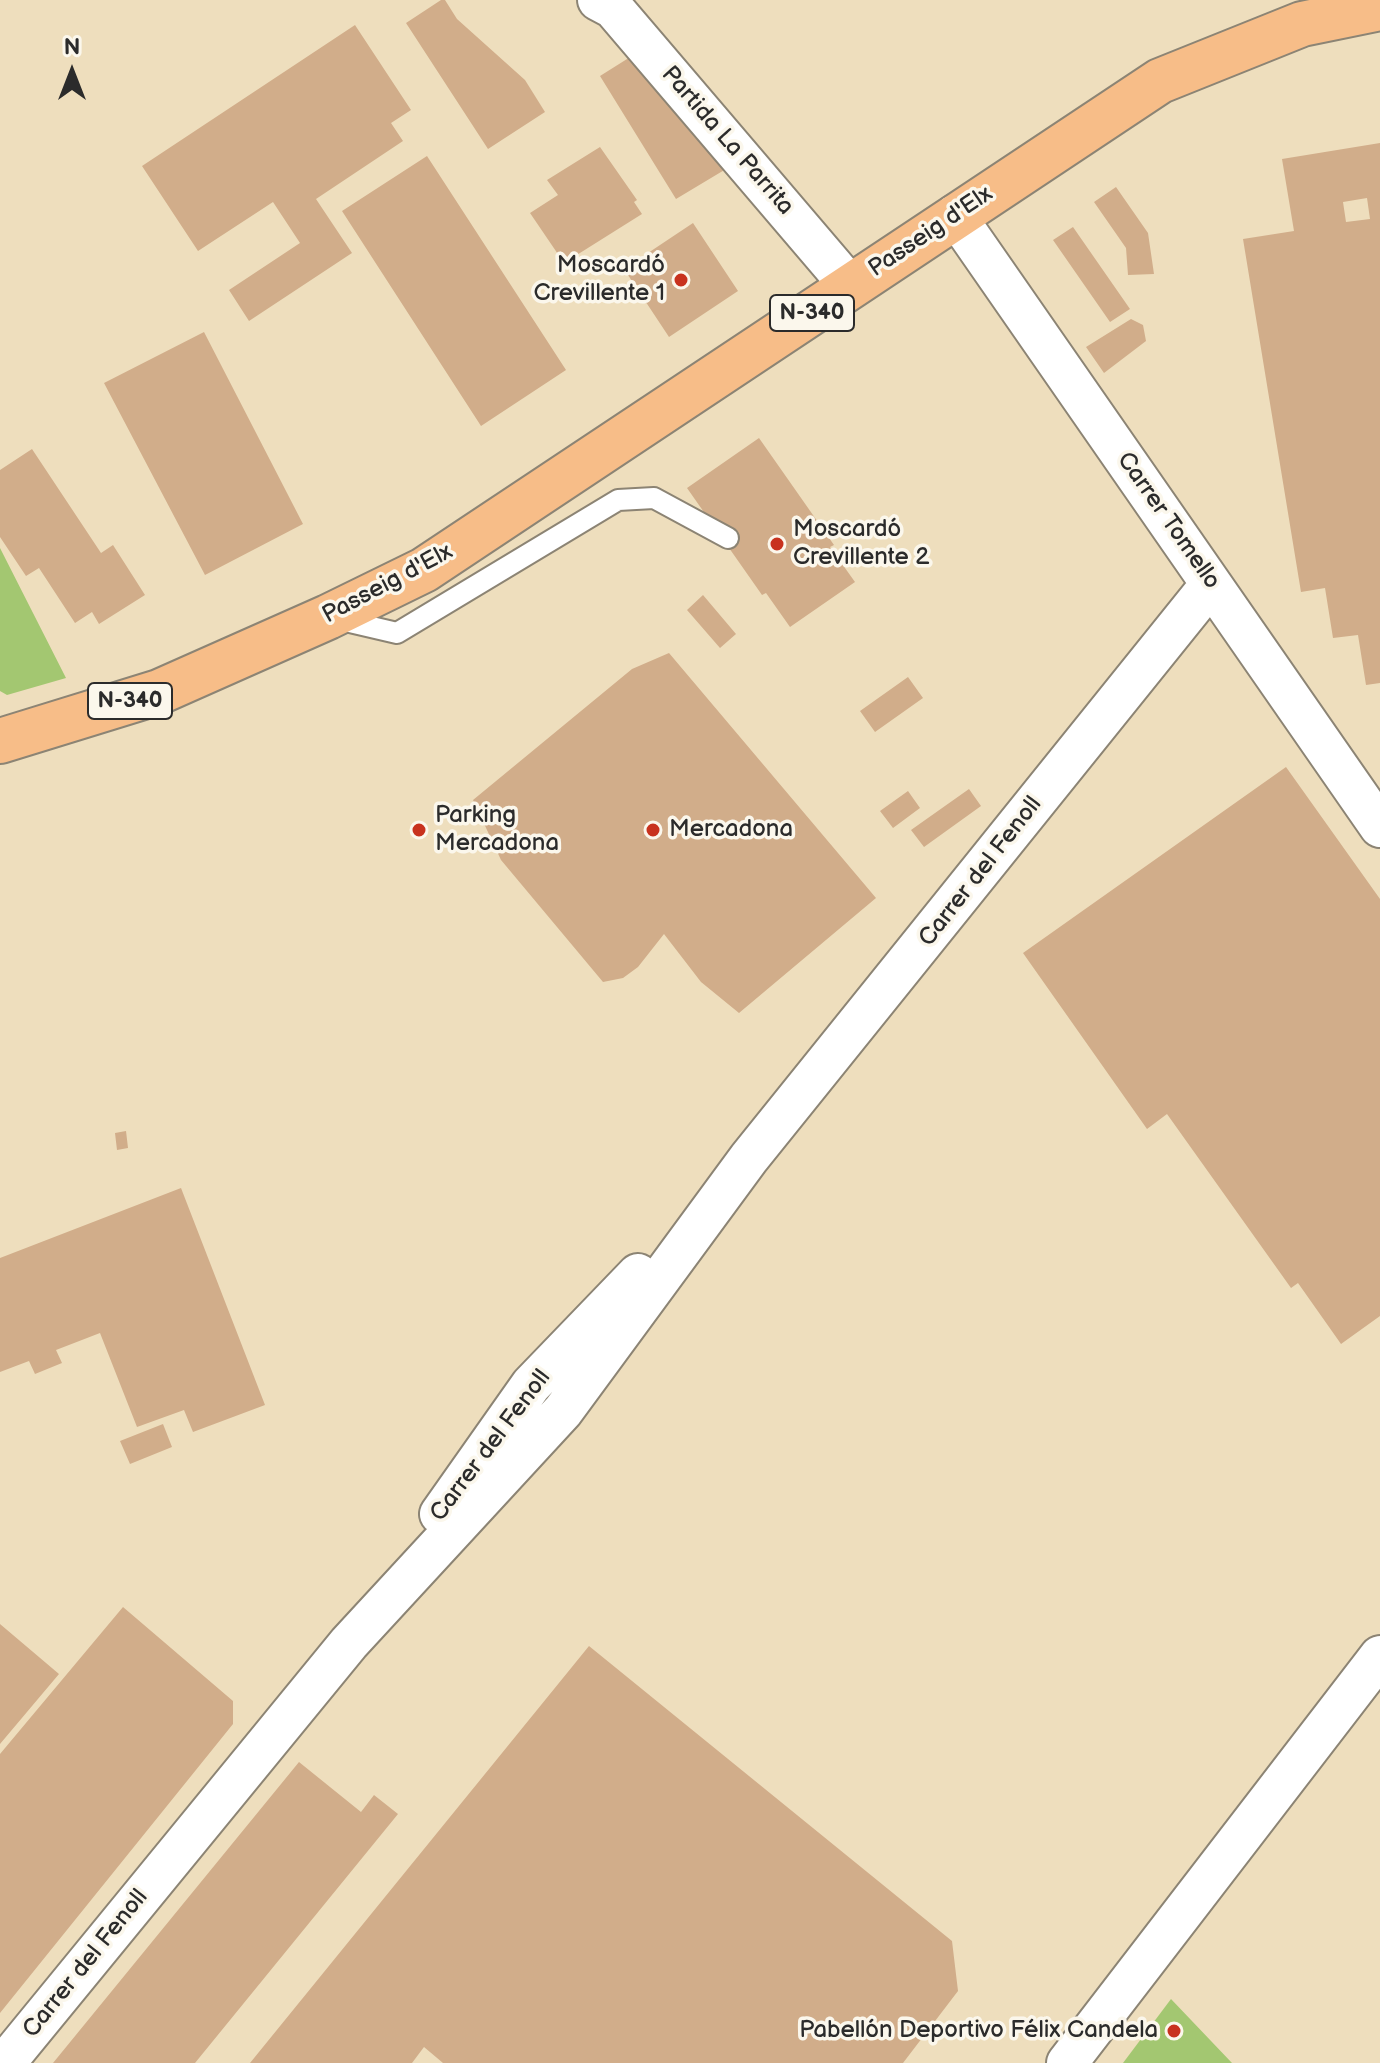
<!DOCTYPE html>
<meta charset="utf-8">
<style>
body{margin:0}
#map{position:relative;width:1380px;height:2063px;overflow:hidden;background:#eedebd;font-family:"Balsamiq Sans",sans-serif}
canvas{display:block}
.north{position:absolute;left:32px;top:32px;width:80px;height:80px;-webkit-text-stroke:6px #fbf7ec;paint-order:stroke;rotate:0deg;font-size:22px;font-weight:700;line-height:32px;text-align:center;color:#2b2b2b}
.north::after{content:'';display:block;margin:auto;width:28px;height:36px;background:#2b2b2b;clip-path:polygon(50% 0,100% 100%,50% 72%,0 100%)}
</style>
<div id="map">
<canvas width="1380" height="2063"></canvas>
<div class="north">N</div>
</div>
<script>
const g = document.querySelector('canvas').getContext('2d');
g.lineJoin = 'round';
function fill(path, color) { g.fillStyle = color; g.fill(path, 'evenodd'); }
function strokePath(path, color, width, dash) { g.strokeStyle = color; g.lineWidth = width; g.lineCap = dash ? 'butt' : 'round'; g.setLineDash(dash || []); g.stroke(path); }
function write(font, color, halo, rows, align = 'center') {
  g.font = font + ' "Balsamiq Sans",sans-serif'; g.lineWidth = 7; g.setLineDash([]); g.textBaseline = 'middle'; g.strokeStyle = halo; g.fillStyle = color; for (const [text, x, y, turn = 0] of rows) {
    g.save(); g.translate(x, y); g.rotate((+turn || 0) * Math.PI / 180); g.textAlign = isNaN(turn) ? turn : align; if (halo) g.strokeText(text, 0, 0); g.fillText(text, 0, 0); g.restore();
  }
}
const green = new Path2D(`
 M0,548L66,678L7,695L0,691Z
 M1171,1999L1232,2063H1123Z`);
const building = new Path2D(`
 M441,0H445L457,19L525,80L545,112L488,149L406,23Z
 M355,25L411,110L391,123L403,141L316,199L352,253L249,321L229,290L300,243L273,202L198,251L142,166Z
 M635,54L726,169L676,199L600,76Z
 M1380,143V683L1366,685L1358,635L1333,638L1325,588L1301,592L1243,239L1294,231L1282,159ZM1367,198L1370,219L1346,222L1343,202Z
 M600,147L637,200L634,202L642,214L564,263L530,213L558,195L547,180Z
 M427,156L566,370L481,426L342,211Z
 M1116,187L1148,233L1154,274L1128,275L1126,248L1094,202Z
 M693,223L738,291L669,337L624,269Z
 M1073,227L1130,309L1110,322L1053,240Z
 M1131,319L1143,325L1146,341L1104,373L1086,347Z
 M204,332L303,524L205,575L104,383Z
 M759,438L834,545L830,547L855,582L790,627L766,593L762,595L687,488Z
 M32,449L101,553L113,545L145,595L99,624L92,612L75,623L39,568L26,576L0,537V470Z
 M703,595L736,634L720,648L687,610Z
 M669,653L876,898L739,1013L701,982L664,934L638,967L623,978L603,982L501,860L473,800L632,669Z
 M908,677L923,698L875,732L860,711Z
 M1286,767L1380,899V1316L1341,1344L1298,1283L1291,1288L1167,1114L1147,1129L1023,953Z
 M969,789L981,806L924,847L911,830Z
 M908,791L920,808L893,828L880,811Z
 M126,1131L128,1148L117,1150L115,1133Z
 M181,1188L265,1405L193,1432L184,1410L137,1427L100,1333L56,1350L62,1363L35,1374L29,1361L0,1372V1258Z
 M163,1424L172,1447L130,1464L120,1441Z
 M123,1607L233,1701V1724L0,2013V1754Z
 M0,1624L59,1674L0,1744Z
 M589,1646L952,1941L958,1991L903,2063H443L424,2047L412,2063H250Z
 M299,1762L361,1812L374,1795L398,1814L195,2063H53Z`);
const service = new Path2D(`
 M337,619L397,633L618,500L654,498L728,538`);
const minor = new Path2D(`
 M598,0L613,8L851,287
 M955,215L1380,827
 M440,1514L531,1385L638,1274
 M5,2063L349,1643L563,1411L749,1158L1211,584
 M1067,2063L1380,1656`);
const trunk = new Path2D(`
 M0,741L159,692L328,617L424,570L1160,81L1302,24L1380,8`);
const markers = [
 [681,280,8,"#c8321e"],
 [777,544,8,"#c8321e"],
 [419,830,8,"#c8321e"],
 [653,830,8,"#c8321e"],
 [1174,2031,8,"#c8321e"]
];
const shields = [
 [812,313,84],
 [130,701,84]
];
const shieldNames = [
 ["N-340",812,313],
 ["N-340",130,701]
];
const streetNames = [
 ["Partida La Parrita",727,141,49],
 ["Passeig d'Elx",931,232,-34],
 ["Carrer Tomello",1168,521,55],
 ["Passeig d'Elx",388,584,-28],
 ["Carrer del Fenoll",981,872,-52],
 ["Carrer del Fenoll",491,1446,-53],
 ["Carrer del Fenoll",86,1964,-51]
];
const poiNames = [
 ["Moscardó",665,266,"right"],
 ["Crevillente 1",665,294,"right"],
 ["Moscardó",793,530],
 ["Crevillente 2",793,558],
 ["Parking",435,816],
 ["Mercadona",435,844],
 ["Mercadona",669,830],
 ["Pabellón Deportivo Félix Candela",1158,2031,"right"]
];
fill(green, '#a3c771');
fill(building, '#d1ad8a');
strokePath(service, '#8c8474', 24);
strokePath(minor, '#8c8474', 44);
strokePath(trunk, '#8c8474', 48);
strokePath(service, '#fff', 20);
strokePath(minor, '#fff', 40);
strokePath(trunk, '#f7bd88', 44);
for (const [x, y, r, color] of markers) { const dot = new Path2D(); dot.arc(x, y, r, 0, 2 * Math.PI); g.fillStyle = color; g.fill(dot); strokePath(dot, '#fbf7ec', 3); }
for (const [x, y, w] of shields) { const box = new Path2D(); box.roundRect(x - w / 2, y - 18, w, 36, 6); g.fillStyle = '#fbf7ec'; g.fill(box); strokePath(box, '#2b2b2b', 2); }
write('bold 22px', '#2b2b2b', null, shieldNames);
write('24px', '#2b2b2b', '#fbf7ec', streetNames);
write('24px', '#2b2b2b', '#fbf7ec', poiNames, 'left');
</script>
